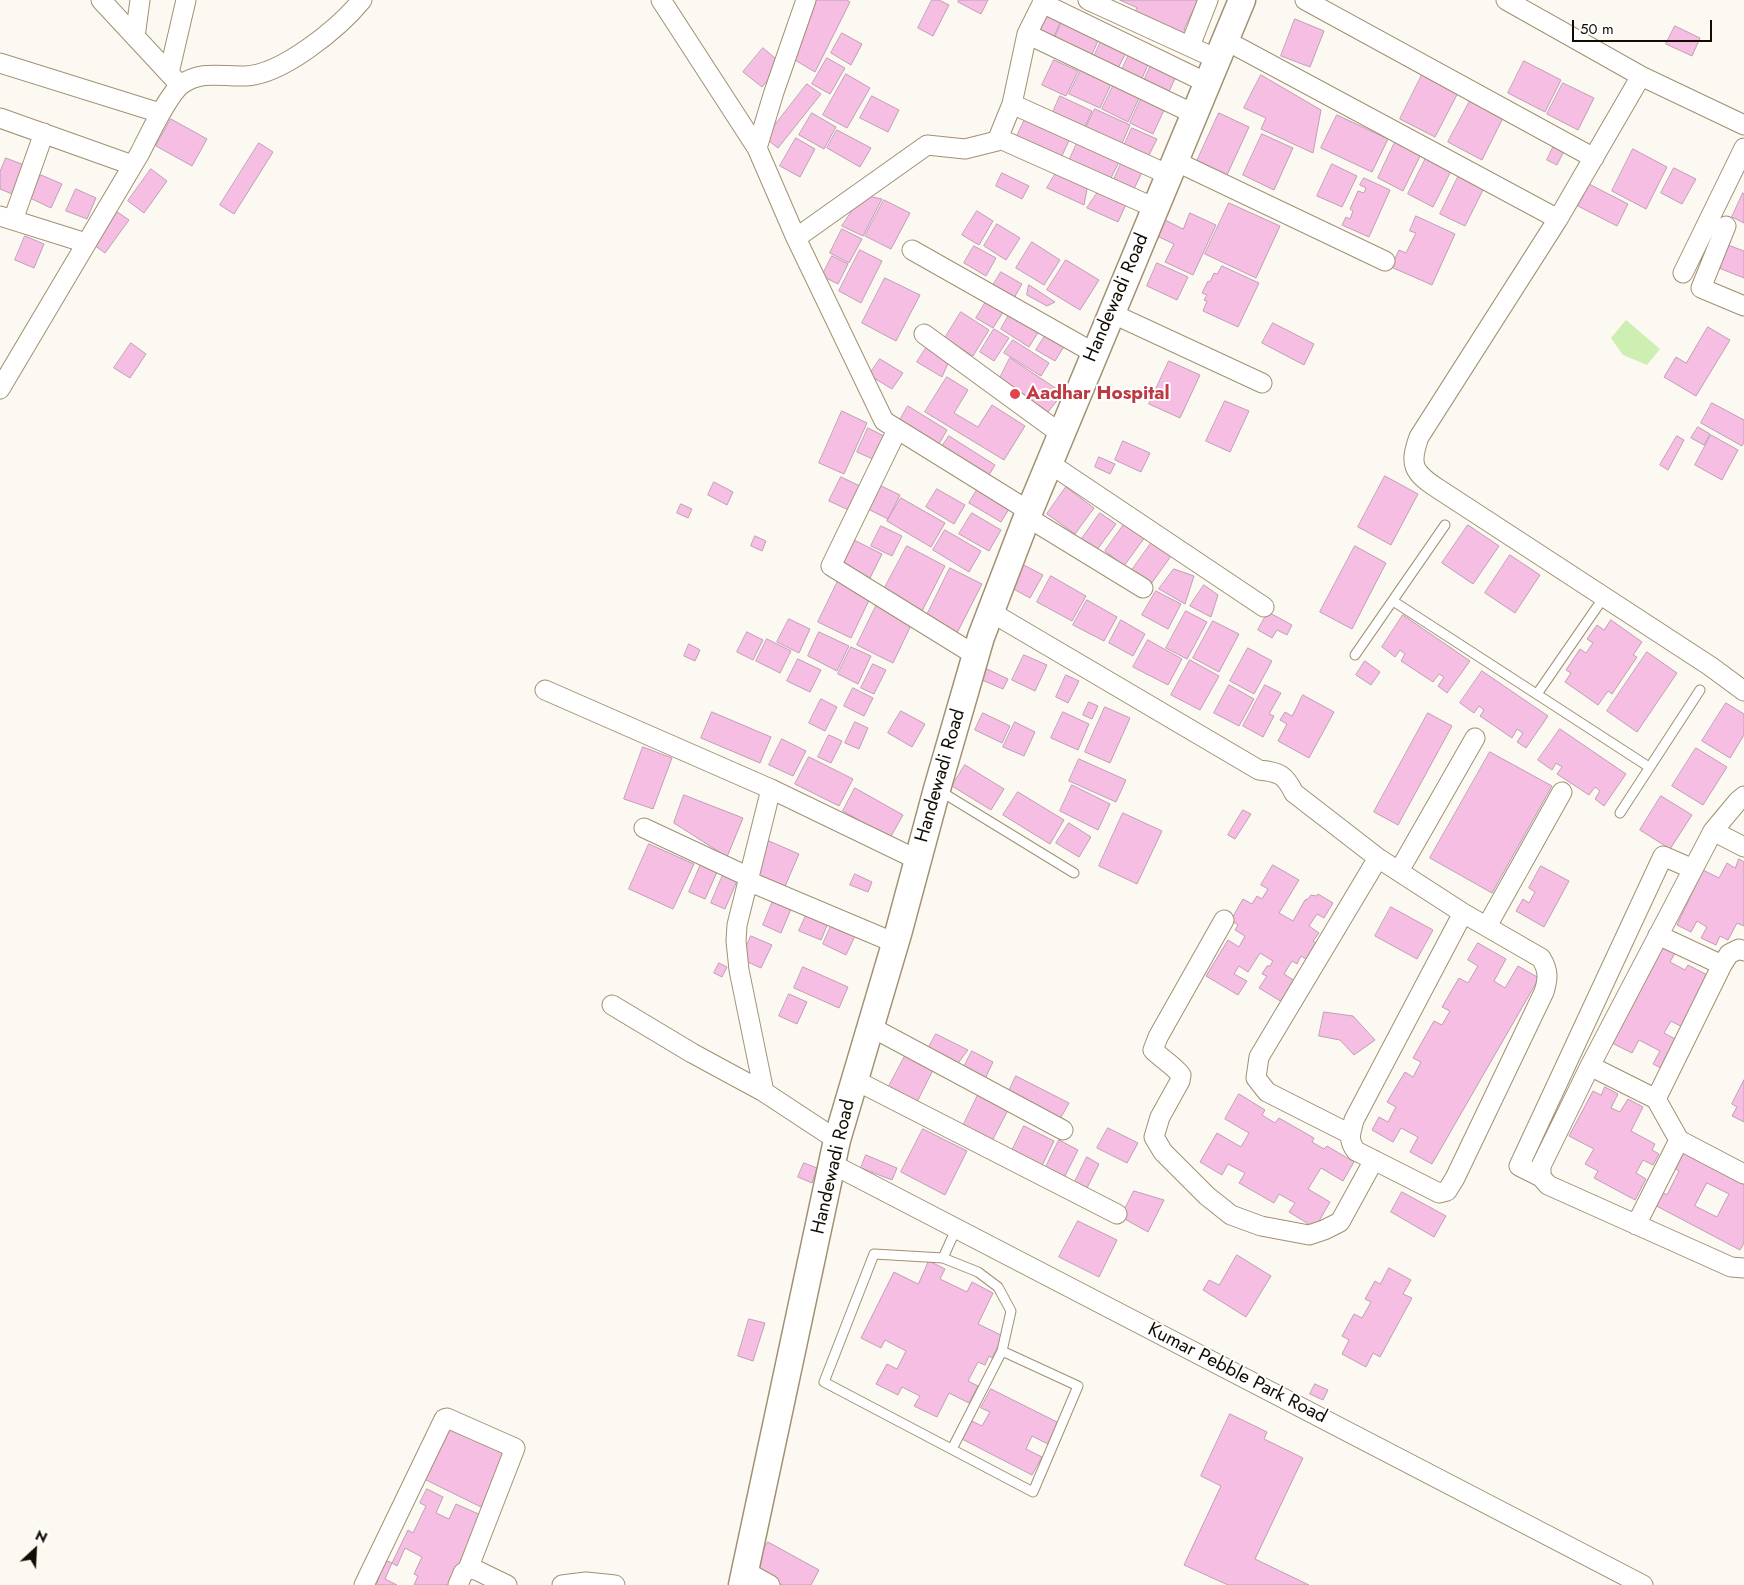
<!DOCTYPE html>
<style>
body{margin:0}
#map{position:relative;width:1744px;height:1585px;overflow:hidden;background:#fcf8f2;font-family:Jost,sans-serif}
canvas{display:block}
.north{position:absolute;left:10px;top:1525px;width:50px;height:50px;-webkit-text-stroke:4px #fff;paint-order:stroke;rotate:25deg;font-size:14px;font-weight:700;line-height:20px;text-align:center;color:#120c03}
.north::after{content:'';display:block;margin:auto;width:18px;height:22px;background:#120c03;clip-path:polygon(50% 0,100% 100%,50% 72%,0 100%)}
.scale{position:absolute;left:1572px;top:20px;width:140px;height:22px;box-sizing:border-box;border:2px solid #120c03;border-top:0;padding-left:6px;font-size:15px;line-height:18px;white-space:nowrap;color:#120c03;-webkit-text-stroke:4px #fff;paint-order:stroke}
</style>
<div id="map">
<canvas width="1744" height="1585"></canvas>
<div class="north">N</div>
<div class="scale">50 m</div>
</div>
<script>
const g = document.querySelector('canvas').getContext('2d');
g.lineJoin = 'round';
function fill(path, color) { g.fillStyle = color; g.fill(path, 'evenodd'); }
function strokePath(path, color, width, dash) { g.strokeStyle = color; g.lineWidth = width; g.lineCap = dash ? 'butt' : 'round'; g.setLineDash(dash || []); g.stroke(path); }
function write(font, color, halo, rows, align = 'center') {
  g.font = font + ' Jost,sans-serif'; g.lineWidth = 4; g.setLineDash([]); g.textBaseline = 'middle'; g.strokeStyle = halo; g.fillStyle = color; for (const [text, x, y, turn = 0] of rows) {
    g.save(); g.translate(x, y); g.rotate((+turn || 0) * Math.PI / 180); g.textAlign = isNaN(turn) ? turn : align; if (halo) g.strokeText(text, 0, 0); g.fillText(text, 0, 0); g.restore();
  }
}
const green = new Path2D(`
 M1626,320L1660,349L1647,365L1623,355L1611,338Z`);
const building = new Path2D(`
 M815,0H847L850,2L815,72L795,60Z
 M932,0H939L949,5L933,36L918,28Z
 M959,0H988L981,14L958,2Z
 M1120,0H1198L1184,29L1192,33L1188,43L1132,17L1137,8Z
 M1046,11L1062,18L1053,39L1036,32Z
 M1063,19L1100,36L1091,57L1054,40Z
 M1295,19L1324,31L1310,67L1281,56Z
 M1675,26L1700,38L1692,56L1666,44Z
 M842,33L862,44L851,65L831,53Z
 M1103,37L1128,49L1116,72L1092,61Z
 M763,48L781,63L762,87L743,72Z
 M1131,50L1151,58L1140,83L1120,74Z
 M827,58L845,68L830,94L812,84Z
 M1054,60L1078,71L1066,96L1042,85Z
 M1153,61L1178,72L1167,96L1142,85Z
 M1524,61L1561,80L1545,112L1508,93Z
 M1425,69L1461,87L1435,137L1400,119Z
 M1081,70L1111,84L1100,108L1069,94Z
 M846,74L870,88L847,128L823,115Z
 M1261,75L1321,110L1313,153L1261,129L1266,118L1244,108Z
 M1563,83L1594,98L1578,130L1547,114Z
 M807,84L821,94L778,148L765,138Z
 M1114,84L1140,96L1128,122L1102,109Z
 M872,96L899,110L888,132L860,118Z
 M1060,96L1092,111L1083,131L1051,117Z
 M1142,97L1165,108L1153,134L1130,123Z
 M1471,99L1504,116L1482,160L1448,142Z
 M1095,109L1130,125L1120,148L1084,132Z
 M812,113L836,127L824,149L799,135Z
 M1219,113L1249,127L1227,175L1197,161Z
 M1027,115L1071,136L1061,158L1016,138Z
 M1337,115L1388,139L1372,172L1321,148Z
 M171,119L207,139L192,166L156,146Z
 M1132,128L1157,139L1147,159L1123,148Z
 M837,130L871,148L860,167L827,148Z
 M1262,134L1293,148L1274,190L1243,175Z
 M796,138L815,149L800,177L780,166Z
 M1397,138L1423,150L1403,191L1378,178Z
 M1079,139L1121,158L1109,182L1068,163Z
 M1556,141L1566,147L1557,165L1547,160Z
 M259,143L273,152L234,214L220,205Z
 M1633,149L1667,167L1646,209L1612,191Z
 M1428,154L1453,167L1433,207L1408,194Z
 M6,158L29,167L17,196L0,189V172Z
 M1123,159L1144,168L1133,191L1113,182Z
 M1332,164L1357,176L1342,207L1317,196Z
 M1674,168L1696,179L1682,204L1661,193Z
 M151,169L167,181L144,213L128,201Z
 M1057,171L1088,184L1084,205L1047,188Z
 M1002,173L1029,186L1022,199L996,186Z
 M1460,173L1485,186L1465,226L1440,214Z
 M41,175L62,184L51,208L30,198Z
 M1364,178L1390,190L1369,237L1342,225L1346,217L1350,219L1353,211L1350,209L1358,191L1364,193L1366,188L1360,185Z
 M1589,184L1628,204L1617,226L1578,206Z
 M76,189L96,198L87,219L66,211Z
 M1100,189L1127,202L1118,222L1087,208Z
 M1743,193L1744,194V223L1732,217Z
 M863,195L882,199L863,236L842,226Z
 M884,200L910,213L891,249L865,236Z
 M1229,203L1280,226L1256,278L1205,254Z
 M113,209L129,220L105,253L90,242Z
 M977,211L993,221L979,245L962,235Z
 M1190,213L1216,225L1193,275L1165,262L1174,244L1155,235L1163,219L1183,229Z
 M1416,216L1455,234L1432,285L1391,267L1399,250L1406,253L1416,233L1410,231Z
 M997,224L1020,238L1006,260L984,246Z
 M842,229L862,239L849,263L830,253Z
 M25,236L44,244L34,268L15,260Z
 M1032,242L1060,260L1044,285L1016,268Z
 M1728,245L1744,251V278L1719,268Z
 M974,246L996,258L986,276L964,263Z
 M860,250L882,261L861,303L839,291Z
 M832,256L848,264L838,284L822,276Z
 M1066,260L1099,280L1080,310L1047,290Z
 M1157,263L1188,277L1177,300L1147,286Z
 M1222,266L1259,283L1238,327L1203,311L1207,301L1204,300L1207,295L1202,293L1208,281L1210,282L1214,273L1217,274Z
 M1001,272L1022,284L1010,305L989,292Z
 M885,278L920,295L896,341L862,323Z
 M1029,285L1055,302L1047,306L1027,295Z
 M990,295L1007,306L993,328L976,318Z
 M1013,308L1042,326L1029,347L1001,329Z
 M961,312L989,330L973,356L945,338Z
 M1273,323L1314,344L1304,365L1262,343Z
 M1708,327L1730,340L1696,396L1664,377L1676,357L1686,363Z
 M1050,328L1068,340L1055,361L1036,350Z
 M994,329L1009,338L994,361L980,352Z
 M1013,340L1049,363L1041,376L1004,353Z
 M131,343L146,354L130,378L114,368Z
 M928,345L949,361L942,377L917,362Z
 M1010,358L1063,393L1048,412L1000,378Z
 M880,359L903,373L892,389L869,375Z
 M1169,361L1200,375L1180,418L1149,404Z
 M947,377L968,390L954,413L978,427L992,405L1025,426L1004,460L925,412Z
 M1225,401L1249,411L1230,452L1206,441Z
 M1712,403L1744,420V442L1742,446L1701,423Z
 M908,406L947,430L936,449L897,425Z
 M842,411L867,423L844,474L819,463Z
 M1698,427L1710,434L1704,445L1691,438Z
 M868,428L888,438L877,461L857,452Z
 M1711,435L1738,450L1722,480L1695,465Z
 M949,436L995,465L986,480L939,451Z
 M1677,436L1684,440L1668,470L1660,465Z
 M1123,441L1150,453L1141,472L1115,460Z
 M1099,457L1115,464L1110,474L1095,467Z
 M1385,476L1418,494L1391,545L1358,527Z
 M841,477L864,488L853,512L829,501Z
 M714,482L733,492L727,505L708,495Z
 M875,483L900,495L888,519L864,507Z
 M980,485L1012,504L1001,522L969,503Z
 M1066,487L1094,508L1075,534L1047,514Z
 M937,489L965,505L954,524L926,507Z
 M901,498L945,523L931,547L887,521Z
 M681,504L692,509L688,518L677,513Z
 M972,513L1001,530L989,551L959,534Z
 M1100,513L1116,524L1096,551L1081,540Z
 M1125,523L1145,537L1124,566L1105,551Z
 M1468,525L1499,546L1473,584L1442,563Z
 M881,526L902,536L892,556L871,546Z
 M945,530L981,551L969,572L933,550Z
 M755,536L766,541L762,551L751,546Z
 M854,540L882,554L870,578L842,565Z
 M1152,542L1171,556L1151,584L1132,570Z
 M907,546L945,566L920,615L881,595Z
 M1355,546L1386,563L1352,629L1320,612Z
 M1510,555L1540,575L1515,613L1485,593Z
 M1020,563L1043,575L1030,598L1008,586Z
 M950,568L982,584L956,635L925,619Z
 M1174,569L1194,576L1185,604L1159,589Z
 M1051,576L1086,596L1072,621L1037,602Z
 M839,579L872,594L851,638L818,622Z
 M1204,585L1218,595L1211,617L1190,606Z
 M1156,591L1181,604L1168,629L1142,615Z
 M1087,600L1117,617L1104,641L1073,625Z
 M877,604L913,621L893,663L857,645Z
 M1186,611L1207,622L1187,659L1166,648Z
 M1268,612L1292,625L1287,635L1277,630L1272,638L1258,630Z
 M1403,615L1470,661L1447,693L1438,686L1444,677L1439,674L1433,682L1401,661L1405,654L1400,650L1395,657L1382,647Z
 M789,619L810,629L799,653L777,642Z
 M1121,620L1145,634L1133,656L1109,643Z
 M1611,620L1642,642L1633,655L1637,657L1612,694L1608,691L1598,705L1565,682L1571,673L1566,670L1580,649L1586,653L1593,643L1587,639L1597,625L1604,630Z
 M1213,621L1239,634L1219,672L1193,658Z
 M747,632L763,640L753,660L737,652Z
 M819,632L849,646L837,671L808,656Z
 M767,639L791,651L780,673L756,661Z
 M1148,640L1182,659L1168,685L1133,667Z
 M689,644L700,650L695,661L684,656Z
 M851,647L871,656L858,684L838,674Z
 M1248,648L1272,661L1254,694L1230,681Z
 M1647,652L1677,673L1637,732L1607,711Z
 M1024,655L1047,665L1035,691L1012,680Z
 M798,659L821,670L810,692L787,681Z
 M1190,660L1219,676L1200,710L1171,695Z
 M1365,661L1380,672L1371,685L1356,675Z
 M873,664L886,670L874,694L861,688Z
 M987,669L1008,679L1003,689L982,680Z
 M1482,671L1548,716L1526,748L1517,742L1523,733L1517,729L1512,738L1480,716L1484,710L1479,706L1474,713L1460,703Z
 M1066,675L1079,681L1068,703L1056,697Z
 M1229,685L1254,699L1239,726L1214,713Z
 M1265,685L1281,693L1269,714L1274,716L1263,737L1243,726Z
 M853,688L873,698L864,716L844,706Z
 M1303,695L1334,712L1309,758L1278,741L1287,724L1280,720L1285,712L1292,716Z
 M821,699L837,707L825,731L809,723Z
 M1089,702L1098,706L1092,719L1083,715Z
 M1726,703L1744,714V735L1730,758L1702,741Z
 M1105,707L1130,718L1110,763L1085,752Z
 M901,711L925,724L912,747L888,733Z
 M712,712L771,737L760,763L701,738Z
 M1063,712L1089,724L1078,750L1051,738Z
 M983,713L1010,726L1002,743L975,730Z
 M1428,713L1452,726L1398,825L1374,812Z
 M855,722L868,728L859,749L845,743Z
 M1015,722L1035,732L1024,756L1003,747Z
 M1560,729L1626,774L1604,806L1595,799L1600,791L1595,787L1589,795L1557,774L1562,767L1556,763L1552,770L1538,760Z
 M829,735L842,741L831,763L818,757Z
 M782,739L806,751L793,776L769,765Z
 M643,747L672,758L653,809L624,799Z
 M1696,748L1727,767L1703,805L1672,786Z
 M1490,752L1552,786L1492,893L1430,858Z
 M809,757L853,779L839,806L795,784Z
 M1079,759L1126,780L1116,802L1069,781Z
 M965,765L1004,789L991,810L952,786Z
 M1072,785L1110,804L1098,830L1060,811Z
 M855,788L903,815L890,838L843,811Z
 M1018,792L1064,820L1050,844L1003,815Z
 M684,795L743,818L727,857L674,823Z
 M1661,796L1692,815L1670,849L1640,830Z
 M1243,810L1251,814L1235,839L1228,835Z
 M1123,813L1162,831L1137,884L1099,866Z
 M1069,823L1091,837L1079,857L1056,843Z
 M769,841L799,854L783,891L753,878Z
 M649,844L694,864L673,909L629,889Z
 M1739,859L1744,862V926L1737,923L1728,940L1720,936L1716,945L1701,938L1707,927L1697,921L1691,932L1677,925L1703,870L1719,878L1727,863L1735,868Z
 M701,864L717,872L705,899L689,892Z
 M1273,865L1299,880L1279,913L1293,921L1305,900L1308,899L1311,895L1316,896L1318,894L1333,903L1324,918L1317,914L1309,926L1319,933L1313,941L1319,945L1309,961L1301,956L1297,964L1292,961L1284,974L1295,981L1282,1002L1259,988L1267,976L1262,974L1267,966H1270L1273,961L1260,953L1248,972L1239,966L1234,974L1247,981L1238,995L1206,976L1228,940L1239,947L1245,936L1235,930L1238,925L1231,920L1243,899L1252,904L1257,896L1262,899L1268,889L1261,885Z
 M1541,866L1569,881L1544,927L1516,911L1523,899L1529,903L1535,892L1529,888Z
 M855,874L872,882L868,892L850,885Z
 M723,875L737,881L725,909L711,903Z
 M773,901L791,909L781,933L763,925Z
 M1391,907L1433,930L1417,959L1375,936Z
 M808,911L829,921L821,940L799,931Z
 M831,926L855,936L846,955L823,944Z
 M751,936L772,945L761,968L741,959Z
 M1478,943L1506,959L1494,981L1505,988L1518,966L1539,978L1432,1164L1410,1152L1418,1137L1401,1128L1393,1142L1372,1130L1379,1117L1388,1122L1396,1107L1387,1102L1405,1072L1413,1077L1421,1062L1413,1058L1434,1021L1442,1025L1450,1011L1442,1007L1459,978L1468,983L1478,966L1468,960Z
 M1662,946L1675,953L1670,962L1685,970L1688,965L1713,978L1686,1029L1671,1021L1664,1033L1677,1040L1663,1069L1653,1064L1660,1051L1639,1040L1632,1053L1608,1041Z
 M719,963L727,967L722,977L714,973Z
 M803,967L848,987L839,1008L794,988Z
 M789,994L807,1002L797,1024L779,1016Z
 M1324,1012L1353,1016L1375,1040L1354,1055L1340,1040L1319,1036Z
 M936,1034L968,1050L958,1063L928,1049Z
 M972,1051L993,1062L983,1083L961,1073Z
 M905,1056L933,1070L917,1102L888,1088Z
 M1016,1076L1069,1103L1060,1119L1009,1091Z
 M1744,1080V1122L1732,1116L1737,1107L1732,1104Z
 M1605,1087L1618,1094L1611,1108L1620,1112L1628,1099L1643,1107L1631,1131L1655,1144L1652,1150L1659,1154L1653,1165L1643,1160L1636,1173L1646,1179L1635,1200L1594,1178L1598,1171L1585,1164L1594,1149L1569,1136L1593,1091L1601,1095Z
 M979,1093L1009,1108L991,1143L962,1128Z
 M1239,1094L1265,1110L1262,1115L1275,1123L1279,1118L1314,1138L1312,1142L1324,1149L1327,1146L1354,1162L1343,1181L1321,1168L1308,1189L1330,1202L1315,1228L1289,1212L1295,1203L1279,1194L1274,1203L1239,1183L1245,1173L1228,1164L1222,1175L1200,1162L1217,1133L1241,1147L1249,1133L1225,1119Z
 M1024,1126L1054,1141L1039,1172L1009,1157Z
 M1108,1128L1138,1143L1127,1163L1097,1148Z
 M923,1129L967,1151L945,1195L901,1172Z
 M1059,1140L1078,1150L1062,1182L1043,1173Z
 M1682,1150L1744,1183V1243L1740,1250L1649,1202L1662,1192L1667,1195L1679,1171L1673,1167ZM1707,1183L1729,1194L1717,1217L1695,1206Z
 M866,1155L897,1168L892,1180L861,1168Z
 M1087,1157L1099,1164L1083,1196L1071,1190Z
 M804,1163L817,1168L812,1183L798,1177Z
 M1134,1191L1164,1200L1148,1232L1121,1217Z
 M1402,1192L1446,1216L1434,1237L1391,1212Z
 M1078,1221L1117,1240L1099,1277L1059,1257Z
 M1237,1255L1271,1276L1246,1317L1203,1290L1209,1280L1219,1285Z
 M929,1261L945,1269L940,1279L967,1292L972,1282L993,1293L978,1324L1003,1336L992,1358L989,1356L985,1365L978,1362L968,1381L978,1386L969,1403L949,1393L937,1417L914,1406L920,1396L902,1387L898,1395L876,1384L887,1364L897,1369L906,1351L885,1340L881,1348L861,1338L894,1272L918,1284Z
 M1389,1268L1411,1280L1403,1294L1412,1298L1380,1357L1373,1353L1366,1367L1342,1354L1349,1340L1342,1336L1354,1314L1362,1318L1371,1302L1365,1299L1375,1281L1380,1284Z
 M749,1319L765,1323L753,1361L738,1356Z
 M1315,1384L1328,1390L1323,1400L1310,1394Z
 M991,1389L1059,1423L1048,1444L1032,1436L1026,1449L1042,1457L1032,1475L960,1438L970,1420L982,1426L990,1412L981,1408Z
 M1230,1414L1267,1432L1264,1439L1303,1458L1255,1559L1309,1585H1228L1184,1565L1221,1486L1201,1476Z
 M447,1423L508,1453L481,1507L420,1477Z
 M427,1489L443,1497L436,1513L449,1519L456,1504L483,1516L450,1585H414L418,1576L414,1574L422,1557L405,1548L397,1566L392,1563L385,1579L397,1585H376L379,1578L377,1577L385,1560L392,1563L408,1530L413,1533L426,1506L420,1503Z
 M768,1542L819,1570L811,1585H782L753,1569Z`);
const lane = new Path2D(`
 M1393,601L1649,767
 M1355,655L1445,525
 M1537,694L1604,597
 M940,791L1074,873
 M1620,813L1700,690
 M943,1258L978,1272L998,1287L1011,1311L1002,1351L1078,1386L1033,1492L824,1382L874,1254L943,1258L956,1229
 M952,1449L1002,1351`);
const street = new Path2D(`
 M101,0L180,85
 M661,0L757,148L796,238L927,145L965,149L997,141L1012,104L1027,34L1044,0
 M1088,0L1217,59
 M1305,0L1594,158
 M1506,0L1641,76L1744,125
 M1042,3L1207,83
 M1027,34L1194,114
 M135,37L140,0
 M1225,40L1558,219
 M1190,46L1208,0
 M0,63L160,113
 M169,73L186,0
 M1641,76L1558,219L1419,437C1409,465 1413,472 1437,488L1710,666L1744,691
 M1012,104L1169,175
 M0,118L132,165
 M998,138L1155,208
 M757,148L774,92L806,0
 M1175,161L1385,261
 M0,216L86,243
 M13,220L44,133
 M1726,226L1701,288L1744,306
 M796,238L884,421L1029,511
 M912,250L1094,353
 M1683,273L1744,148
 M1111,313L1262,383
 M924,334L1061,434
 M0,389L140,153C148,137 169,93 182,84C203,70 221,77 245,76C282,75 339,28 362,0
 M897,430L831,566L975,655
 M1049,463L1264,607
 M1027,517L1143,588
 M989,611L1259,770C1280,772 1285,775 1294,793L1378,858L1463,913L1541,958C1549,971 1548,979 1544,992L1455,1178L1447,1191L1439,1193L1356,1151C1347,1139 1351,1133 1354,1120L1463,913
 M545,690L771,789
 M1744,796L1738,801L1713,831L1590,1066L1541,1166V1177L1548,1185L1731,1267L1744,1268
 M644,828L749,877
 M1713,831L1744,847
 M1399,871L1475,738
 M748,881L895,943
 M1224,920L1158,1037L1153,1050C1162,1059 1173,1065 1181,1075L1180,1081L1160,1117L1154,1137L1163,1152L1207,1196L1231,1215L1261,1226L1309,1235L1324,1230L1340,1222L1374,1160
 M1487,926L1562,792
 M1658,935L1722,965
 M612,1005L692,1053L764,1092L837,1140
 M871,1027L1063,1130
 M1590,1066L1656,1099L1679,1140L1744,1174
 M855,1080L1117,1214
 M764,1092L739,970L736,941L737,925L771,789L918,860
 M1656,1099L1722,965L1729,954L1739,949L1744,951
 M1350,1134L1267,1092L1256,1078L1259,1057L1378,858
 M832,1164L1643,1585
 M1541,1177L1519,1166L1663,856L1693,869
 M1636,1225L1679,1140
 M745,1571L770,1585
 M364,1585L444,1419L447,1418L515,1448L468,1569
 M458,1585L463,1573L468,1569L476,1570L507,1585
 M562,1585L586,1582L615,1585`);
const secondary = new Path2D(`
 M742,1585L837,1140L898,934L937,789L981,637L1027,517L1242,0`);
const markers = [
 [1015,394,6,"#e0444e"]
];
const streetNames = [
 ["Handewadi Road",1117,298,-67],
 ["Handewadi Road",941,776,-74],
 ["Handewadi Road",834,1167,-77],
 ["Kumar Pebble Park Road",1237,1374,27]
];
const healthNames = [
 ["Aadhar Hospital",1026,394]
];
fill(green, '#cdefb2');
fill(building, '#f5bee2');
strokePath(building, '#c09fb4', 1);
strokePath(lane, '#a19172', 11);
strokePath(street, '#a19172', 21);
strokePath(secondary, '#a19172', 29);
strokePath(lane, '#fff', 9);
strokePath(street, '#fff', 19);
strokePath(secondary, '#fff', 26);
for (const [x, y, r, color] of markers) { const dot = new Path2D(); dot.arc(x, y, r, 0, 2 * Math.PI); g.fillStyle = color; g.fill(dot); strokePath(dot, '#fff', 2); }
write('19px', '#120c03', '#fff', streetNames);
write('bold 19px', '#be3a42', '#fff', healthNames, 'left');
</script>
